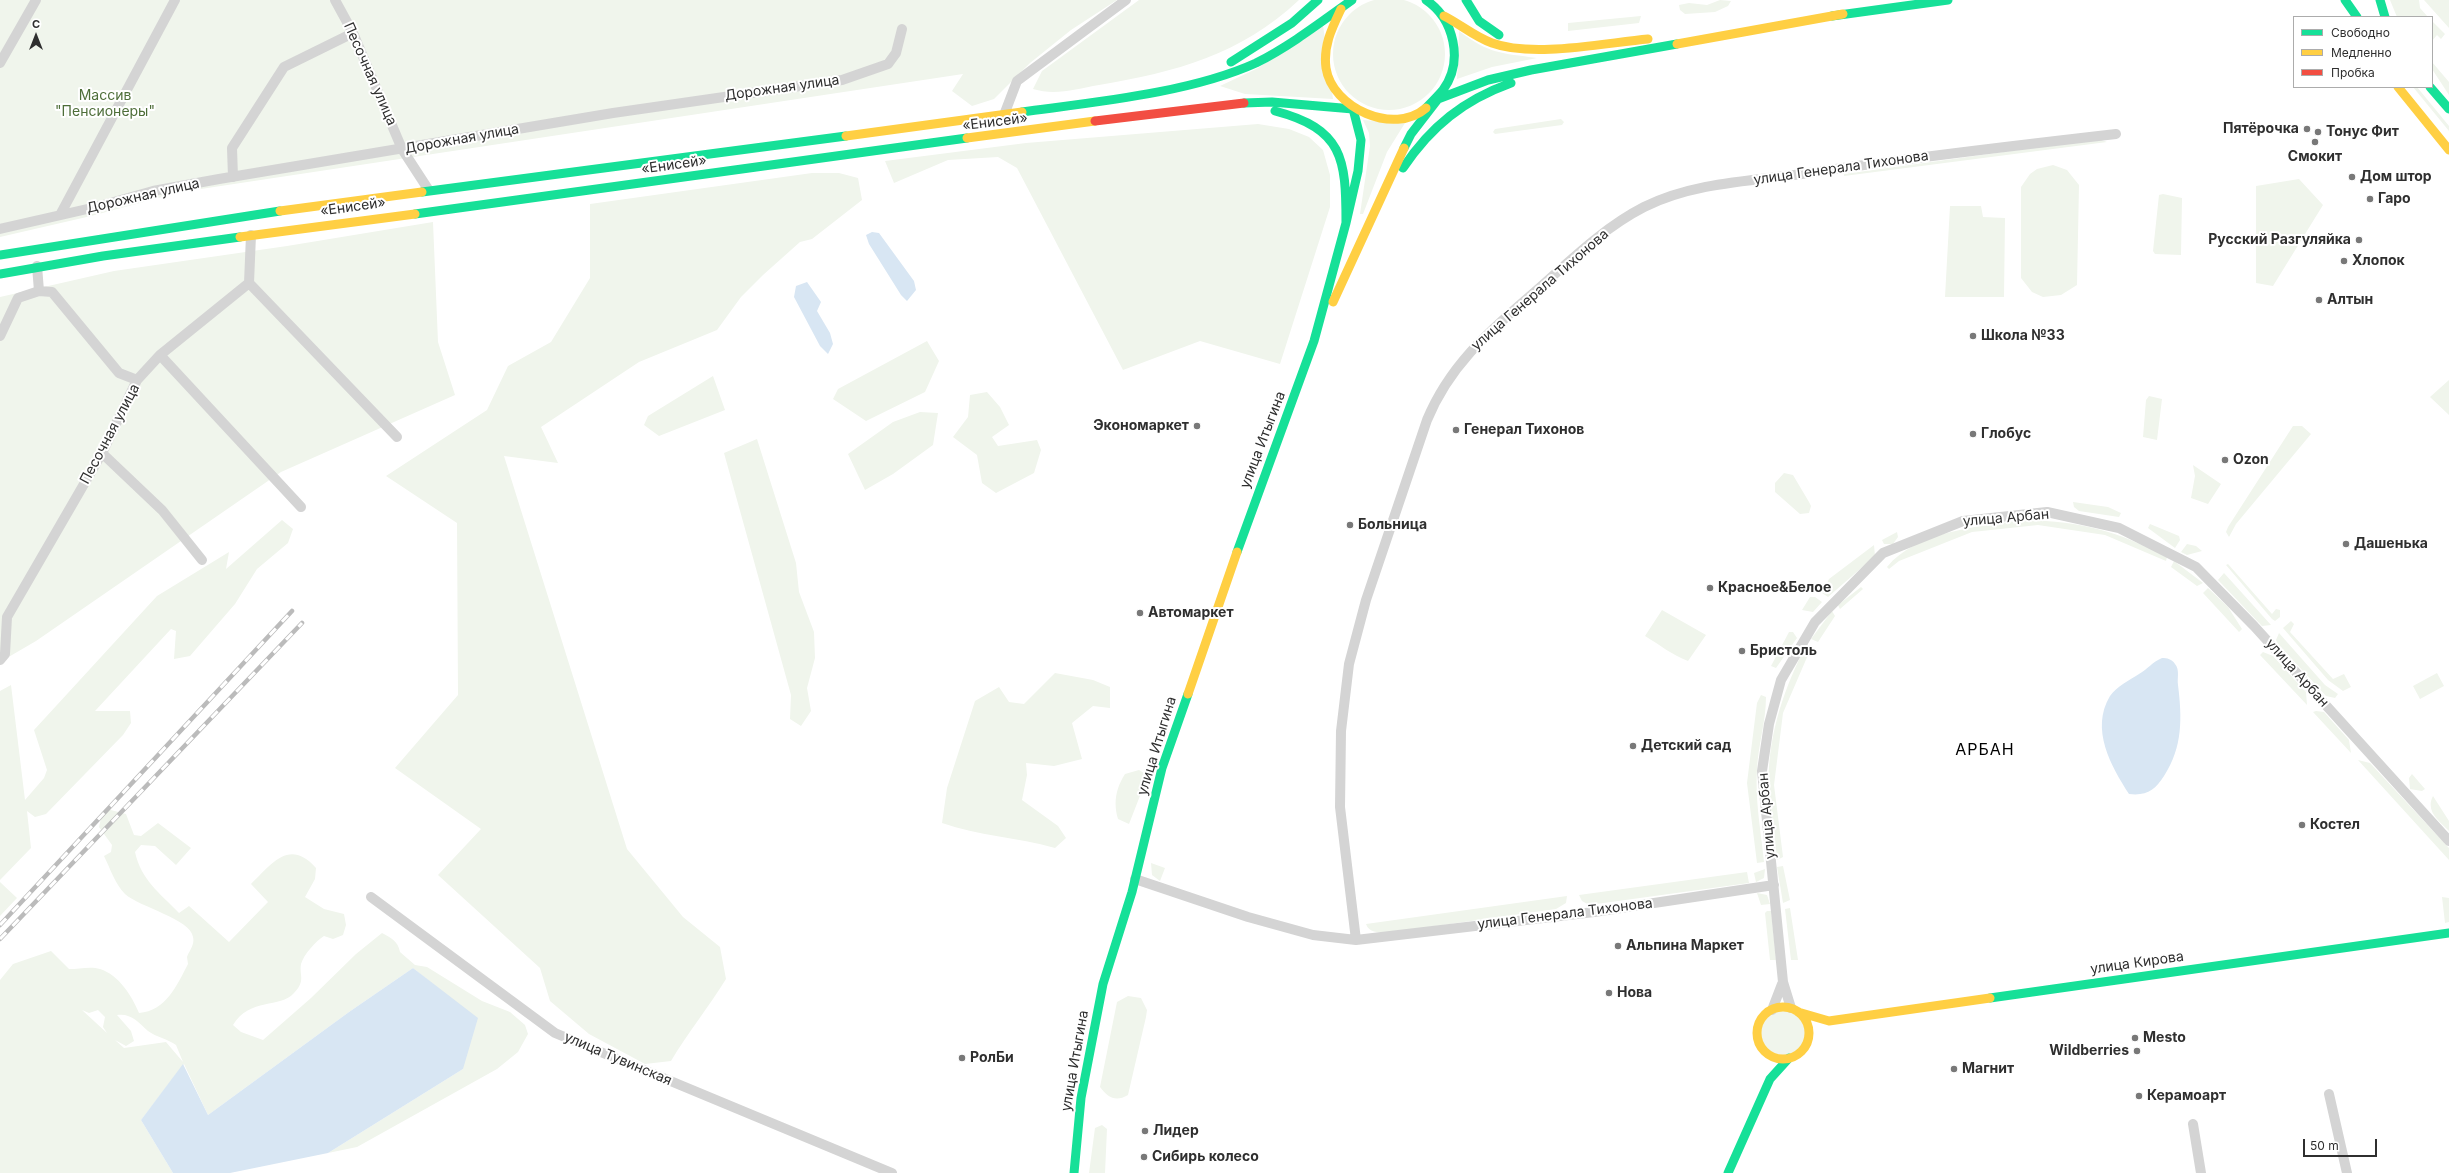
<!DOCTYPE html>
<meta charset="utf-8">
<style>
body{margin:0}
#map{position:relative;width:2449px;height:1173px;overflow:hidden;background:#fff;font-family:Inter,sans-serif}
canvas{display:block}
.legend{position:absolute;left:2293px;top:16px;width:140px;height:72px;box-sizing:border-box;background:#fff;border:1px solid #acacac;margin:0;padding:5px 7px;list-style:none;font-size:12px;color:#2f2f2f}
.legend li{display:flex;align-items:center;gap:8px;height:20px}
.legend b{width:20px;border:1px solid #acacac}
.north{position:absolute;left:16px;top:16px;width:40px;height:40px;-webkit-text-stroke:3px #fff;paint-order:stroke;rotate:0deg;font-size:11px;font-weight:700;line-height:16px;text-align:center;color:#2f2f2f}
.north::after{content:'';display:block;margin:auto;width:14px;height:18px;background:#2f2f2f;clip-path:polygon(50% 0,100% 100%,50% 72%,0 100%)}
.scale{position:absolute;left:2303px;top:1139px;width:74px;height:18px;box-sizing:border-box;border:2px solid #2f2f2f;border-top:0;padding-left:5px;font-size:12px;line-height:14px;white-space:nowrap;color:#2f2f2f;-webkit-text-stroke:3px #fff;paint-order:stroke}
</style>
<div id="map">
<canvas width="2449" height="1173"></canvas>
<ul class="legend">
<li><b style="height:5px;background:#16e098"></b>Свободно</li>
<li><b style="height:5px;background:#ffcf43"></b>Медленно</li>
<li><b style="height:5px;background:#f24e42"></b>Пробка</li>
</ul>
<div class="north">С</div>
<div class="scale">50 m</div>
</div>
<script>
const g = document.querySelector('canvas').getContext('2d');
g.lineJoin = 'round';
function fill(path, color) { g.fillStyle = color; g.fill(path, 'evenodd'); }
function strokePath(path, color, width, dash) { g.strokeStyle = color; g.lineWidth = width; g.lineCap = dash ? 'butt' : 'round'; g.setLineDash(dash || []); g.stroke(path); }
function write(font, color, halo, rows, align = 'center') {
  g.font = font + ' Inter,sans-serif'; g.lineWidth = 4; g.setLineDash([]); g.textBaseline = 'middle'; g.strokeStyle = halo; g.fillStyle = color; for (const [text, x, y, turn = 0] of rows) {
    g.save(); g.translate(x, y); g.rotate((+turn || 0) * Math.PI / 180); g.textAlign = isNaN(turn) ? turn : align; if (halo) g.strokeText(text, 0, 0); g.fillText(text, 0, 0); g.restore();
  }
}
const green = new Path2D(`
 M1333 54a56 56 0 1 1 112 0a56 56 0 1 1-112 0Z
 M0,0H1117L1071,30L1030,63L994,99L972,106L952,91L963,74L181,192L91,216L0,237Z
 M1139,0H1299C1240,55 1176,72 1099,85C1076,89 1055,96 1033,89L1042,71Z
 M1720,0L1731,1L1728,6L1715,12L1685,14L1680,10L1679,5L1689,3L1707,5Z
 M2390,0H2419L2420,8L2428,17H2397Z
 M2424,0H2449V28Z
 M1641,16L1639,23L1568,31V23Z
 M2432,21L2445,34L2441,39L2437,35L2432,41Z
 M1323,25L1333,99L1245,94L1220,86L1258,68Z
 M1459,31C1489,54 1501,53 1537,58L1492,67L1457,79Z
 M2432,62L2449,82V95L2432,69Z
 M2413,87H2417L2449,126V131Z
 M1561,119L1564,122L1562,125L1495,134L1493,132L1495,129Z
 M1363,120L1405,123L1387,152L1363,214H1360L1370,146L1369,133Z
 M1258,124L1289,129L1309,137L1323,150L1330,175V207L1280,364L1200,341L1123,370L1017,168L998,157L948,160L894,183L885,161L1026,143Z
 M2098,139L2107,142L1844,176V174Z
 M2053,165L2067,170L2079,185L2077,285L2061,295L2043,297L2032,292L2021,278V187L2030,174L2037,169Z
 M812,173H839L858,178L862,200L812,239L800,242L763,275L741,297L717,330L639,362L541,427L558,463L504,456L627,849L683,917L720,947L726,979C709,1007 688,1032 671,1061L645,1064L589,1034L550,1001L540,968L438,875L481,829L395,768L458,695L457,523L386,476L487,410L508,366L551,342L590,278V204Z
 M2299,179L2323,205L2273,286L2256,283V186Z
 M2163,194L2182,198L2181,255L2155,254L2153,251L2159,195Z
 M1950,206H1981L1983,217L2005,218L2004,297H1945Z
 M433,222L438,342L455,395L281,472L36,641L0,662V297L114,271L287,246Z
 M927,341L939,361L925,392L866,421L833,399L838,389Z
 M713,376L725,410L659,436L644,425L648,416Z
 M2449,380V415L2430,397Z
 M987,392L1000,407L1009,425L992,437L998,446L1037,440L1041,450L1034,473L996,493L982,483L977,455L953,437L968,417L970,395Z
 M2149,396L2162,399L2157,440L2143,437L2146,400Z
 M920,412L938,413L933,445L893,474L865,490L848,454L893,422Z
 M2293,426H2302L2311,434L2236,524L2229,537L2226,532L2228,527Z
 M757,439L796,563L799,592L814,632L815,658L807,688L811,711L801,726L790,719L791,695L724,453Z
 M2193,465L2221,484L2208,504L2191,498L2195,476Z
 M1784,473L1793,475L1809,502L1811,506L1809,513L1800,514L1775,492V483Z
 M2073,502L2108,507L2121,513L2119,517L2079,511L2074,507Z
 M282,520L293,529L288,543L257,569L235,604L190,656L174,659L176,631L171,629L95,711H130L131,723L123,735L46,814L35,817L27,811L31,848L0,880V691L11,685L25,800L44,778L47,770L34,730L157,596L229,552L226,569Z
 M2024,520C2085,522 2114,530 2167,557L2166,561L2105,535L2038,525L1972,532L1899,561L1889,569L1887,567C1916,531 1981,526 2024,520Z
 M2150,524L2179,536L2180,540L2175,548L2148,528Z
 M1897,532L1898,537L1893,544H1884L1882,540Z
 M2187,544L2196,546L2202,551L2187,555L2181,552Z
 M1874,545L1875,556L1828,597L1822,593L1829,579Z
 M2174,561L2203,583L2197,586L2171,567Z
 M2228,564L2272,614L2276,609L2280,610V617L2275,621L2272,619L2226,565Z
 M2224,573L2271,625L2262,626L2218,580Z
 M1861,587L1863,589L1840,609L1838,605Z
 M2208,588L2228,607L2242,629L2239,632L2203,593Z
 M1810,597H1815L1822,602L1813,612L1802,610Z
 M1662,610L1706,635L1688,661C1672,655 1660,645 1645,636Z
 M1832,611L1835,616L1818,642L1811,639Z
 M2291,621L2294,624L2290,632L2333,679L2344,674L2351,687L2343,691L2328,680L2283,628Z
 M1789,632H1793L1797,638L1776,668L1771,666Z
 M2279,633L2325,685L2338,694L2335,698L2326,696L2278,644L2276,640Z
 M1807,644L1811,648L1783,713L1774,785L1783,857L1777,860C1775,838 1770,815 1769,793C1766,741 1783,689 1807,644Z
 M2263,652L2273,656L2306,692L2307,705L2260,655Z
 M1055,673L1093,680L1110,687V708L1093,706L1072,723L1082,759L1054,766L1026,763L1027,775L1022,800L1058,826L1066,838L1055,848C1017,837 978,836 942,823L947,788L975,701L999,687L1009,702L1024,704Z
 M2437,673L2444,686L2420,699L2413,686Z
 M1761,695L1766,697C1766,722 1758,745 1757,770C1755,801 1761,832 1764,862L1757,863L1747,783L1757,703Z
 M2316,711L2324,712L2349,740L2351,753L2313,712Z
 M2358,760L2370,763L2449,848V860Z
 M1139,770L1144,773L1145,783L1129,824L1118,819C1113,803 1116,788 1125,774Z
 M2412,774L2425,789L2422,791L2410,789L2409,778Z
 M2433,796L2449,821V831C2439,821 2425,811 2433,796Z
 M107,809L126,814L134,835L141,836L158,823L191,848L176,865L155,846L141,845L135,852C141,880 160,893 179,913L189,906L229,942L268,902L251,884C272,864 289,838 316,868L315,879L305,897L324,909L344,914L346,925L343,935L333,939L324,936C316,941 304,954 301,964C299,976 306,980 294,993C280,1009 250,997 233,1025L241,1032L263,1040L311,998L356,954L382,933C391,938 398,941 400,952L415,965L427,967L482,1001L510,1012L525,1025L528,1034L518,1052L497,1069L357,1147L328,1153L463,1069L444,993L413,968L349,1012L208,1115L184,1064L141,1120L173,1173H0V980L13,964L51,951L69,969C79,969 91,966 100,969C119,975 132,996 139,1013C166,1011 177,985 188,964L187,957C189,951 195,945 193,937C191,919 139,907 125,894C115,884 110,868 104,856L111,852L112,845L99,827L102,814ZM82,1010L89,1013L98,1010L105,1017L103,1027L107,1033ZM117,1015C131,1013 138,1022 148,1031C156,1037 168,1039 176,1045L183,1062L166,1042L124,1048L115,1040L126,1046L134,1041L131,1031Z
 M1151,863L1165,868L1160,881L1152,875Z
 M1783,866L1790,900L1783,903L1777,867Z
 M1765,869L1764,878L1756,882L1754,873Z
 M1747,872L1749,883L1589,905L1582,901L1579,895Z
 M0,882L17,898L0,916Z
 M1757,893L1767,895L1770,904L1761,905Z
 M1567,896L1566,903L1556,909L1386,933C1378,932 1369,933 1366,924Z
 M2442,897L2449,898V922L2445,923Z
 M1790,908L1798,960H1791L1785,909Z
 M1767,911H1771L1776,960H1770L1765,913Z
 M1128,996L1141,998L1147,1010L1146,1017L1128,1095C1116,1102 1108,1098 1100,1087L1117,1002Z
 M1761 1033a22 22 0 1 1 44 0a22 22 0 1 1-44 0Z
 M1102,1125L1107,1129L1105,1173H1089L1095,1128Z`);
const water = new Path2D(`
 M872,232L879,233L914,281L916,290L907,301L901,295L869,244L866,235Z
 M807,282L821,302L817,311L830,333L833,344L828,354L820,346L794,297L796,286Z
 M2162,658C2167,658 2172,659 2175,664C2180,670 2177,678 2178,685C2182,717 2183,747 2164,776C2155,790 2147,796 2129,794C2111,766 2090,729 2110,696C2117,686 2130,680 2139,674C2148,669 2152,662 2162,658Z
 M413,968L478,1018L463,1069L328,1153L230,1173H173L141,1120L183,1064L208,1115L349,1012Z`);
const street = new Path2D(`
 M335,0L353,33L402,149L428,189
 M0,63L36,0
 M1004,115L1017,81L1126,0
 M233,177L232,148L284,67L353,33
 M60,215L175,0
 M0,229L96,207L153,191L219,179L613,113L842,80L888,64L896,53L902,29
 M37,266L39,291
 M249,283L397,437
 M0,336L18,298L39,291L52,292L119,373L137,380
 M160,355L301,507
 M102,453L162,510L202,560
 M0,660L5,654L7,617L102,453L137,380L160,355L249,283L251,235
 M1135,879L1248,917L1313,935L1356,940L1594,912L1774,885
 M371,897L555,1033L892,1173
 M1356,940L1340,807L1341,731L1349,664L1366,600L1427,420C1449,367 1486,334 1529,297C1565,266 1601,229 1644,207C1692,183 1749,181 1802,174C1906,158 2011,146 2116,134
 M1791,1008L1783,982L1762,771L1769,724L1781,680L1815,622L1883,553L1963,521L2047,512L2119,528L2196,567L2254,626L2449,841
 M1772,1010L1782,984
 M2329,1094L2347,1173
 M2193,1124L2201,1173`);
const fast = new Path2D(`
 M1426,0C1454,19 1464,61 1443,90C1438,96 1432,102 1426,108
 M1466,0L1479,21L1499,35
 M2345,0L2357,17
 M2380,0L2385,17
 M1832,16L1948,0
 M1231,62L1292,23L1318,0
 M2430,87L2449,109
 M1244,103L1272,102L1353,109
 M1275,111C1343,129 1346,158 1346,223
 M1022,112C1095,102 1190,93 1256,63C1290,46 1321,22 1352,0
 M1404,148L1411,134L1438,99L1488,80L1531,70L1677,44
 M1403,168C1431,126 1464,100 1511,83
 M422,192L846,136
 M415,214L967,138
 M0,255L280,211
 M0,274L103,256L240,237
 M1237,552L1314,341L1346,223L1358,171L1361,140L1353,109
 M1990,998L2449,933
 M1074,1173L1081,1098L1103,984L1132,892L1162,768L1188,694
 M1728,1173L1770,1079L1789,1058`);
const slow = new Path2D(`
 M1341,9C1332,28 1323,46 1326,68C1332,108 1394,136 1426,108
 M1444,16C1460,24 1475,37 1492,43C1533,58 1604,43 1648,39
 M1677,44L1843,14
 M2398,87L2449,150
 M846,136L1022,112
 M967,138L1095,121
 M280,211L422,192
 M240,237L415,214
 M1333,302L1404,148
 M1188,694L1237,552
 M1757 1033a26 26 0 1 1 52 0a26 26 0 1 1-52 0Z
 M1798,1012L1829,1021L1990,998`);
const jam = new Path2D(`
 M1095,121L1244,103`);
const rail = new Path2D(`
 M0,925L292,611
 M0,939L302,623`);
const markers = [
 [2307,129,4,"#787878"],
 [2318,132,4,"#787878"],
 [2315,142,4,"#787878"],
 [2352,177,4,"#787878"],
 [2370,199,4,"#787878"],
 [2359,240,4,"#787878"],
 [2344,261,4,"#787878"],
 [2319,300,4,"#787878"],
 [1973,336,4,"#787878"],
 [1197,426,4,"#787878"],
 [1456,430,4,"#787878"],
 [1973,434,4,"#787878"],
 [2225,460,4,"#787878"],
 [1350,525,4,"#787878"],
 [2346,544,4,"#787878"],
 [1710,588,4,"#787878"],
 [1140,613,4,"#787878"],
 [1742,651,4,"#787878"],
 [1633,746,4,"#787878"],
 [2302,825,4,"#787878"],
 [1618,946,4,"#787878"],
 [1609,993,4,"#787878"],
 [2135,1038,4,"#787878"],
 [2137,1051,4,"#787878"],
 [962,1058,4,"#787878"],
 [1954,1069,4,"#787878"],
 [2139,1096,4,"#787878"],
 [1145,1131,4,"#787878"],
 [1144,1157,4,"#787878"]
];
const streetNames = [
 ["Песочная улица",370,74,66],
 ["Дорожная улица",782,88,-8],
 ["«Енисей»",995,122,-7],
 ["Дорожная улица",462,139,-10],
 ["«Енисей»",674,165,-8],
 ["улица Генерала Тихонова",1841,168,-8],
 ["Дорожная улица",143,196,-13],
 ["«Енисей»",353,207,-8],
 ["улица Генерала Тихонова",1540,290,-41],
 ["Песочная улица",110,434,-62],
 ["улица Итыгина",1263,440,-69],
 ["улица Арбан",2006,518,-5],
 ["улица Арбан",2297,673,48],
 ["улица Итыгина",1157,746,-73],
 ["улица Арбан",1767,816,-95],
 ["улица Генерала Тихонова",1565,914,-7],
 ["улица Кирова",2137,963,-8],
 ["улица Тувинская",618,1059,23],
 ["улица Итыгина",1075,1061,-80]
];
const parkNames = [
 ["Массив",105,96],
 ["\"Пенсионеры\"",105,112]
];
const poiNames = [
 ["Пятёрочка",2299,129,"right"],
 ["Тонус Фит",2326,132],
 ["Смокит",2315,157,"center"],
 ["Дом штор",2360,177],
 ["Гаро",2378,199],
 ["Русский Разгуляйка",2351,240,"right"],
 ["Хлопок",2352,261],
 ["Алтын",2327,300],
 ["Школа №33",1981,336],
 ["Экономаркет",1189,426,"right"],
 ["Генерал Тихонов",1464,430],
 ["Глобус",1981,434],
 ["Ozon",2233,460],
 ["Больница",1358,525],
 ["Дашенька",2354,544],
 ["Красное&Белое",1718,588],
 ["Автомаркет",1148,613],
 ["Бристоль",1750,651],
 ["Детский сад",1641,746],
 ["Костел",2310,825],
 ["Альпина Маркет",1626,946],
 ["Нова",1617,993],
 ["Mesto",2143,1038],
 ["Wildberries",2129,1051,"right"],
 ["РолБи",970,1058],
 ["Магнит",1962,1069],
 ["Керамоарт",2147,1096],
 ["Лидер",1153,1131],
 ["Сибирь колесо",1152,1157]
];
const quarterNames = [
 ["АРБАН",1985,750]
];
fill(green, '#f0f5ec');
fill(water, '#d8e6f3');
strokePath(street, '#d4d4d4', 10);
strokePath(fast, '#16e098', 9);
strokePath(slow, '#ffcf43', 9);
strokePath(jam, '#f24e42', 9);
strokePath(rail, '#bbb', 4.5);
strokePath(rail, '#fff', 3, [9]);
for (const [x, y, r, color] of markers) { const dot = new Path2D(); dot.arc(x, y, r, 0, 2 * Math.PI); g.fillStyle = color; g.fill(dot); strokePath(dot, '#fff', 1.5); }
write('14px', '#2f2f2f', '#fff', streetNames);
write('14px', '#4e6e39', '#fff', parkNames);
write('bold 14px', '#2f2f2f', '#fff', poiNames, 'left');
g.letterSpacing = '1px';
write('16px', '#000', '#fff', quarterNames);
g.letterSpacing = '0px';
</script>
